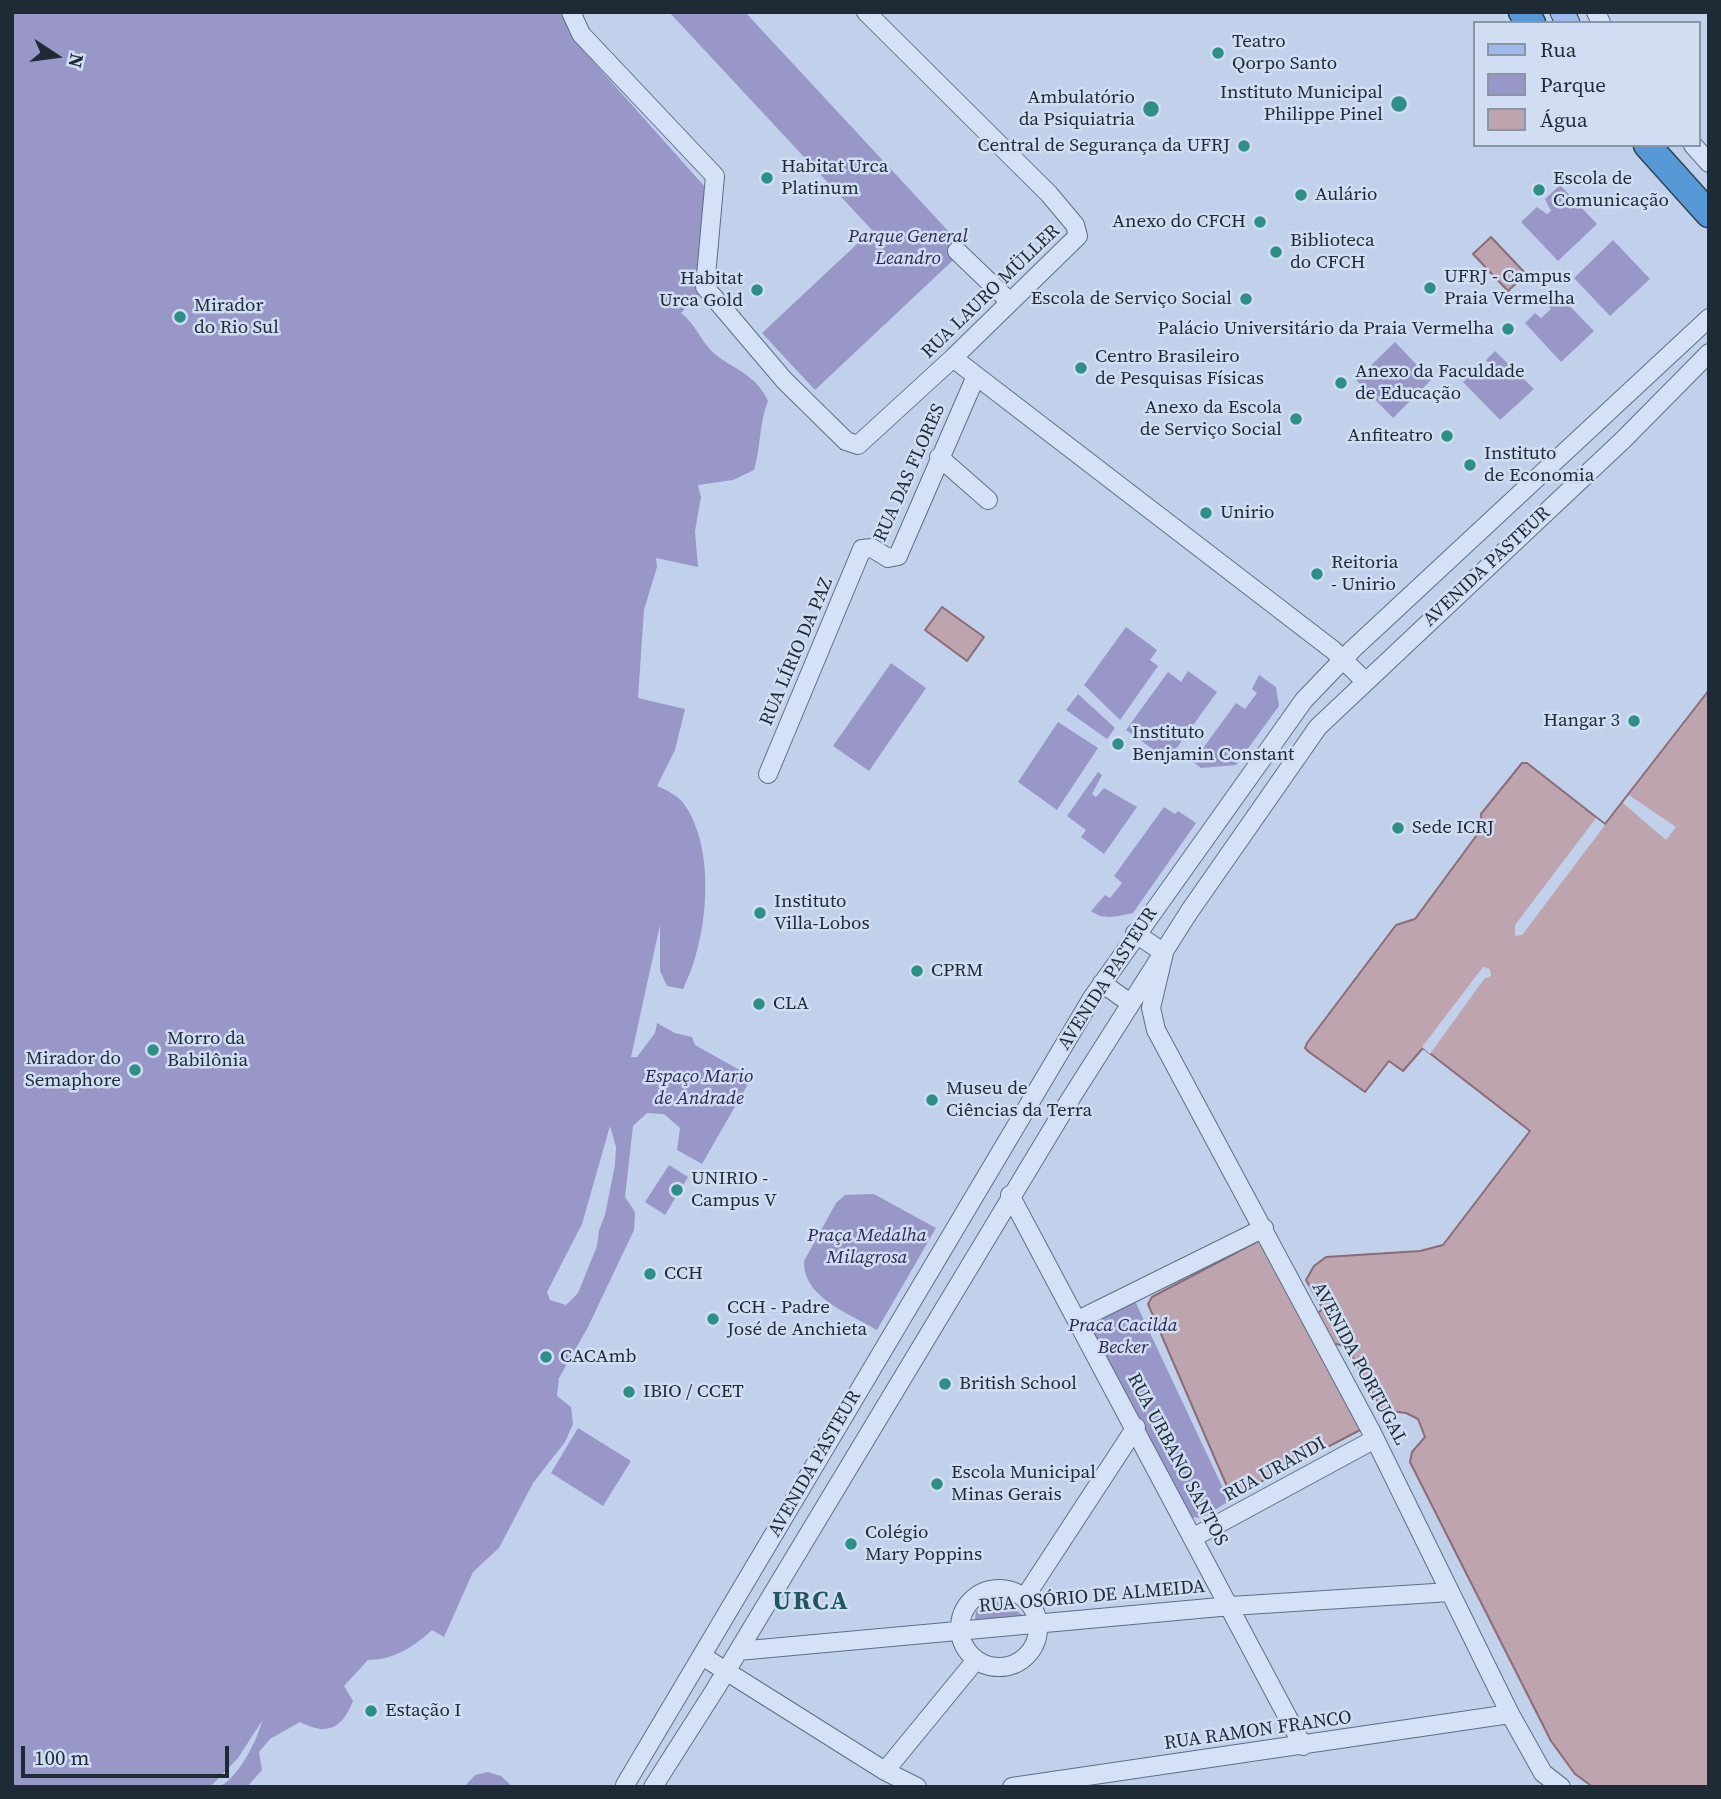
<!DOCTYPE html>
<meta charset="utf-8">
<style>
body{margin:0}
#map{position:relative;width:1721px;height:1799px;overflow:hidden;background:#c2d1eb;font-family:"Source Serif 4",serif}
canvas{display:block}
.frame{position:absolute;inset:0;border:14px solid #1e2b34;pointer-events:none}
.legend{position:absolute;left:1473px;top:21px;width:228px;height:126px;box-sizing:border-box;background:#d1ddf3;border:2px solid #8996a7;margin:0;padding:9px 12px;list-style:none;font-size:21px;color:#1e2b34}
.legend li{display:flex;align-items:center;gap:14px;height:35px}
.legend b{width:35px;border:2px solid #8996a7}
.north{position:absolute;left:21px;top:21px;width:70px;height:70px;-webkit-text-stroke:5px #d1ddf3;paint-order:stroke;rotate:103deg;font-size:19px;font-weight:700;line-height:28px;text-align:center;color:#1e2b34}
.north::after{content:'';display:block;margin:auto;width:24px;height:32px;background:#1e2b34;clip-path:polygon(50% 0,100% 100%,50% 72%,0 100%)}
.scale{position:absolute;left:21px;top:1746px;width:208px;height:32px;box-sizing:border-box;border:4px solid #1e2b34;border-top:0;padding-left:9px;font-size:21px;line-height:24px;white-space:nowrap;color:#1e2b34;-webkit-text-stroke:5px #d1ddf3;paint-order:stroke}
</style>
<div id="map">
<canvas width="1721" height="1799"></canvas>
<div class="frame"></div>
<ul class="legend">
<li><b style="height:9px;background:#9cbbec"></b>Rua</li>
<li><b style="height:19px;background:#9997c8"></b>Parque</li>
<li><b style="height:19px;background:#bea4ae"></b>Água</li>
</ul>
<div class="north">N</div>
<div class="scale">100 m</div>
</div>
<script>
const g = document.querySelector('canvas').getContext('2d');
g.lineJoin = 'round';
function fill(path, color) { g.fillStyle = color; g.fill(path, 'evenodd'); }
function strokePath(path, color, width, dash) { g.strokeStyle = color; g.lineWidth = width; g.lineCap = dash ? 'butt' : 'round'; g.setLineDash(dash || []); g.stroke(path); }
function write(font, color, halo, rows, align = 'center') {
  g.font = font + ' "Source Serif 4",serif'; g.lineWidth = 5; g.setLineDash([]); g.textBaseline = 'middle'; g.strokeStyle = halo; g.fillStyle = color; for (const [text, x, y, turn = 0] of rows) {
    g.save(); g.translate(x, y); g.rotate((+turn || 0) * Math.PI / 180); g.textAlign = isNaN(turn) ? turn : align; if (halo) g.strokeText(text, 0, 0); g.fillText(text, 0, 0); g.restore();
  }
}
const green = new Path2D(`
 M12,12H571L583,50L705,187L709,197L705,288L681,313C697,325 701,343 716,355C736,370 757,376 768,401C759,423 761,447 754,470L733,480L698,485L701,497L695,531L698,567L656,558L657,567L644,610L638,698L685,709L675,750L657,786C666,790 678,795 684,804C717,850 708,940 683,989L667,986L660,971V925L631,1057H637L655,1033L657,1023L675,1033L692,1037L695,1045L752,1077L702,1164L677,1150L680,1128L664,1114L647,1113L633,1126L625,1197L635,1212L634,1230L588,1327L559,1378L557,1396L571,1407L573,1424L565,1442L533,1483L499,1548L473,1572L444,1637L432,1630C414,1647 393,1660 368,1660L344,1686L353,1701C342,1729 327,1736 300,1722L270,1739L259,1752L262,1770L247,1787H219C238,1778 257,1741 262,1721L238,1758L210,1787H12ZM610,1126L616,1147L615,1165L605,1215L599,1230L597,1246L578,1293L566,1305L550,1300L547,1292L582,1224Z
 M669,12H745L965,249L815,390L762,333L872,230Z
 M1560,185L1597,224L1558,261L1521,222L1537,207L1547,214L1551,211L1545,199Z
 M1613,240L1650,279L1610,316L1574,278Z
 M1557,293L1594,331L1561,362L1525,323L1535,313L1541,318L1551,309L1546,303Z
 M1395,342L1431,380L1393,418L1356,380Z
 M1495,351L1534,389L1500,420L1463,382L1475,371L1479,375L1490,365L1486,360Z
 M1126,627L1157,650L1150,660L1158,666L1120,720L1084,685Z
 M891,663L926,688L869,771L833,746Z
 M1188,671L1217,692L1168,760L1126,730L1168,672L1181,682Z
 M1259,675L1276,687L1279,706L1236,765L1201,768L1193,762L1236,703L1245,709L1257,693L1252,689Z
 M1078,694L1115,728L1107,739L1066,710Z
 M1058,722L1098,748L1057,810L1018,782Z
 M1098,772L1102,775L1092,794L1096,797L1104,788L1137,807L1104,854L1081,837L1086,830L1067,816Z
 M1164,807L1175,814L1178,811L1196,823L1133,913C1118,916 1104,921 1091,911L1105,895L1110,898L1122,883L1114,876Z
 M669,1165L688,1177L665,1215L645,1202Z
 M874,1194L936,1228L877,1330C849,1313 803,1298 804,1261L836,1203L845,1195Z
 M1135,1301L1229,1501L1202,1518L1191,1517L1087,1326Z
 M578,1428L631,1461L603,1506L551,1473Z
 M1001,1601L1024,1616L975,1620L976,1611L988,1603Z
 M488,1772L501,1776L513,1787H464L475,1775Z`);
const water = new Path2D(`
 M1491,237L1526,274L1508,291L1473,254Z
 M942,607L984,637L967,661L925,630Z
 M1709,690V1787H1593L1575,1774L1551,1741L1410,1462L1412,1452L1425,1437L1418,1419L1406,1413L1382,1410L1347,1347L1337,1344L1329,1347L1362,1429L1239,1493L1229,1491L1148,1304L1152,1297L1260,1240L1311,1318L1323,1309L1306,1280L1314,1266L1326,1257L1420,1251L1443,1245L1530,1131L1423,1048L1403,1071L1389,1061L1365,1092L1309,1052L1305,1048L1307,1043L1396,925L1415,919L1482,828L1481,814L1522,763H1527L1605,824Z`);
const pier = new Path2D(`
 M1629,795L1676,827L1666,840L1623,803Z
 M1596,818L1605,825L1522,935L1515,936V925Z
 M1483,967L1490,969L1491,976L1484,979L1430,1054L1422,1047Z`);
const minor = new Path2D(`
 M571,12L581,34L715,176L705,287L784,380L846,441L858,445L953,358L1078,236L1075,225L1049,194L866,12
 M1596,12L1601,23
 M1693,145L1709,163
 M957,251L1009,301
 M953,358L1333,650L1365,681
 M939,457L988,500
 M768,774L862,549L872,548L888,558L898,556L976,376
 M1135,933L1164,953L1151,1008L1156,1030L1371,1431L1510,1714L1543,1773L1561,1787
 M1102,983L1130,1003
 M1010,1195L1303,1746
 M1078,1320L1264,1228
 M1194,1537L1375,1439
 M960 1628a39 39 0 1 1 78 0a39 39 0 1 1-78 0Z
 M1025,1597L1136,1427
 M738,1651L1231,1606L1450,1592
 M702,1656L885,1771L917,1787
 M885,1771L976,1660
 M625,1785L1092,998L1304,700L1353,649L1709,318
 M653,1787L716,1688L1071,1098L1189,912L1318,727L1623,440L1709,353
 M1012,1787L1510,1714`);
const major = new Path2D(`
 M1562,12L1568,23`);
const highway = new Path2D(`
 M1522,12L1532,23
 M1647,145L1709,214`);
const markers = [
 [1218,53,7,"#2e8f87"],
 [1399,104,9,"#2e8f87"],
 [1151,109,9,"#2e8f87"],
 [1244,146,7,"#2e8f87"],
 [767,178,7,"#2e8f87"],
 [1539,190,7,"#2e8f87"],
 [1301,195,7,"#2e8f87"],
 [1260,222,7,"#2e8f87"],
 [1276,252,7,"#2e8f87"],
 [1430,288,7,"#2e8f87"],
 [757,290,7,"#2e8f87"],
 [1246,299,7,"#2e8f87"],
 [180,317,7,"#2e8f87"],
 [1508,329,7,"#2e8f87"],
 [1081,368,7,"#2e8f87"],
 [1341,383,7,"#2e8f87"],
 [1296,419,7,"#2e8f87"],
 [1447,436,7,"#2e8f87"],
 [1470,465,7,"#2e8f87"],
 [1206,513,7,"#2e8f87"],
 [1317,574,7,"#2e8f87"],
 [1634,721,7,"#2e8f87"],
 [1118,744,7,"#2e8f87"],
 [1398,828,7,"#2e8f87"],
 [760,913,7,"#2e8f87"],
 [917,971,7,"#2e8f87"],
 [759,1004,7,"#2e8f87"],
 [153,1050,7,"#2e8f87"],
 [135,1070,7,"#2e8f87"],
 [932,1100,7,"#2e8f87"],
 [677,1190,7,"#2e8f87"],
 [650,1274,7,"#2e8f87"],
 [713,1319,7,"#2e8f87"],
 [546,1357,7,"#2e8f87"],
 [945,1384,7,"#2e8f87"],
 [629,1392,7,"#2e8f87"],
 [937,1484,7,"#2e8f87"],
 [851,1544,7,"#2e8f87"],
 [371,1711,7,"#2e8f87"]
];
const poiNames = [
 ["Teatro",1232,42],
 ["Qorpo Santo",1232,64],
 ["Instituto Municipal",1383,93,"right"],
 ["Philippe Pinel",1383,115,"right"],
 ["Ambulatório",1135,98,"right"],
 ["da Psiquiatria",1135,120,"right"],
 ["Central de Segurança da UFRJ",1230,146,"right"],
 ["Habitat Urca",781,167],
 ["Platinum",781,189],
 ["Escola de",1553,179],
 ["Comunicação",1553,201],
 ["Aulário",1315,195],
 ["Anexo do CFCH",1246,222,"right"],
 ["Biblioteca",1290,241],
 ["do CFCH",1290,263],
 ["UFRJ - Campus",1444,277],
 ["Praia Vermelha",1444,299],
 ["Habitat",743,279,"right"],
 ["Urca Gold",743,301,"right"],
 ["Escola de Serviço Social",1232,299,"right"],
 ["Mirador",194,306],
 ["do Rio Sul",194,328],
 ["Palácio Universitário da Praia Vermelha",1494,329,"right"],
 ["Centro Brasileiro",1095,357],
 ["de Pesquisas Físicas",1095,379],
 ["Anexo da Faculdade",1355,372],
 ["de Educação",1355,394],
 ["Anexo da Escola",1282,408,"right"],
 ["de Serviço Social",1282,430,"right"],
 ["Anfiteatro",1433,436,"right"],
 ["Instituto",1484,454],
 ["de Economia",1484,476],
 ["Unirio",1220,513],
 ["Reitoria",1331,563],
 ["- Unirio",1331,585],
 ["Hangar 3",1620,721,"right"],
 ["Instituto",1132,733],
 ["Benjamin Constant",1132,755],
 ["Sede ICRJ",1412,828],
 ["Instituto",774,902],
 ["Villa-Lobos",774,924],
 ["CPRM",931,971],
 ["CLA",773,1004],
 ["Morro da",167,1039],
 ["Babilônia",167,1061],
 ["Mirador do",121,1059,"right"],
 ["Semaphore",121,1081,"right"],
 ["Museu de",946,1089],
 ["Ciências da Terra",946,1111],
 ["UNIRIO -",691,1179],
 ["Campus V",691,1201],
 ["CCH",664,1274],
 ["CCH - Padre",727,1308],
 ["José de Anchieta",727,1330],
 ["CACAmb",560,1357],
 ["British School",959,1384],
 ["IBIO / CCET",643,1392],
 ["Escola Municipal",951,1473],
 ["Minas Gerais",951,1495],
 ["Colégio",865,1533],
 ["Mary Poppins",865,1555],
 ["Estação I",385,1711]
];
const parkNames = [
 ["Parque General",908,237],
 ["Leandro",908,259],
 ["Espaço Mario",699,1077],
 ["de Andrade",699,1099],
 ["Praça Medalha",867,1236],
 ["Milagrosa",867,1258],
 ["Praca Cacilda",1123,1326],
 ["Becker",1123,1348]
];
const streetNames = [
 ["RUA LAURO MÜLLER",991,292,-44],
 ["RUA DAS FLORES",910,473,-66],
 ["AVENIDA PASTEUR",1487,567,-43],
 ["RUA LÍRIO DA PAZ",797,652,-67],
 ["AVENIDA PASTEUR",1108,979,-57],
 ["AVENIDA PORTUGAL",1359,1364,62],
 ["RUA URBANO SANTOS",1177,1460,62],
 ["AVENIDA PASTEUR",815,1464,-60],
 ["RUA URANDI",1275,1470,-29],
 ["RUA OSÓRIO DE ALMEIDA",1092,1597,-5],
 ["RUA RAMON FRANCO",1258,1731,-8]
];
const districtNames = [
 ["URCA",811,1602]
];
fill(green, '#9997c8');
fill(water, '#bea4ae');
strokePath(water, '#8b6c76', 2);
fill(pier, '#c2d1eb');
strokePath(minor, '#5a7184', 20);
strokePath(major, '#2f4451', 25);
strokePath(highway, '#2f4451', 29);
strokePath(minor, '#d5e1f6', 18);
strokePath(major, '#9cbbec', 23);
strokePath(highway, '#5798d6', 26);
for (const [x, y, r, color] of markers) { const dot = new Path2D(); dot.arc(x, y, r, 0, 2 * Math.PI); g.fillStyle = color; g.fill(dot); strokePath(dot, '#d1ddf3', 2.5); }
write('19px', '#1e2b34', '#d1ddf3', poiNames, 'left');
write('italic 19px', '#2d264f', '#d1ddf3', parkNames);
write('19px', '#1e2b34', '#d1ddf3', streetNames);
g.letterSpacing = '2px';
write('bold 26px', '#20565e', '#d1ddf3', districtNames);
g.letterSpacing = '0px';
</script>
